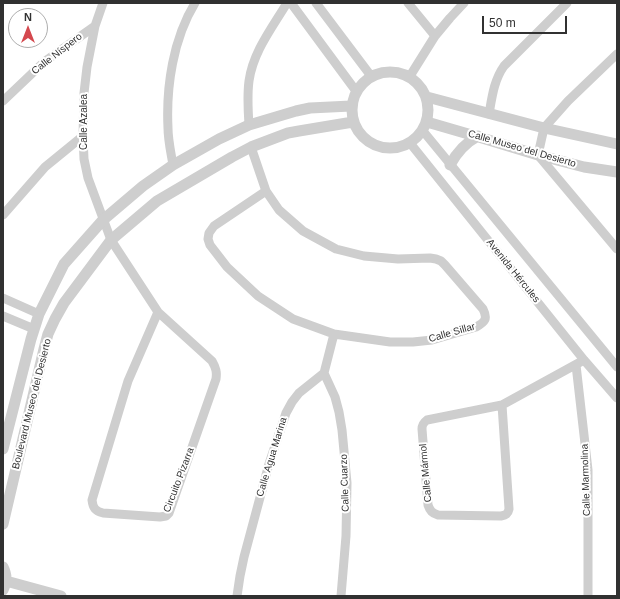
<!DOCTYPE html>
<meta charset="utf-8">
<style>
body{margin:0}
#map{position:relative;width:620px;height:599px;overflow:hidden;background:#fff;font-family:Arial,sans-serif}
canvas{display:block}
.frame{position:absolute;inset:0;border:4px solid #313131;pointer-events:none}
.north{position:absolute;left:8px;top:8px;width:40px;height:40px;box-sizing:border-box;background:#fff;border:1px solid #adadad;border-radius:50%;rotate:0deg;font-size:11px;font-weight:700;line-height:16px;text-align:center;color:#313131}
.north::after{content:'';display:block;margin:auto;width:14px;height:18px;background:#d4484e;clip-path:polygon(50% 0,100% 100%,50% 72%,0 100%)}
.scale{position:absolute;left:482px;top:16px;width:85px;height:18px;box-sizing:border-box;border:2px solid #313131;border-top:0;padding-left:5px;font-size:12px;line-height:14px;white-space:nowrap;color:#313131;-webkit-text-stroke:3px #fff;paint-order:stroke}
</style>
<div id="map">
<canvas width="620" height="599"></canvas>
<div class="frame"></div>
<div class="north">N</div>
<div class="scale">50 m</div>
</div>
<script>
const g = document.querySelector('canvas').getContext('2d');
g.lineJoin = 'round';
function strokePath(path, color, width, dash) { g.strokeStyle = color; g.lineWidth = width; g.lineCap = dash ? 'butt' : 'round'; g.setLineDash(dash || []); g.stroke(path); }
function write(font, color, halo, rows, align = 'center') {
  g.font = font + ' Arial,sans-serif'; g.lineWidth = 4; g.setLineDash([]); g.textBaseline = 'middle'; g.strokeStyle = halo; g.fillStyle = color; for (const [text, x, y, turn = 0] of rows) {
    g.save(); g.translate(x, y); g.rotate((+turn || 0) * Math.PI / 180); g.textAlign = isNaN(turn) ? turn : align; if (halo) g.strokeText(text, 0, 0); g.fillText(text, 0, 0); g.restore();
  }
}
const minor = new Path2D(`
 M103,3L95,26L87,67L84,93L83,136L84,159L88,178L111,240L158,312L212,361C216,368 217,372 216,379L169,513L166,516L160,517L103,513C95,511 93,508 92,500L128,381L158,312
 M291,3L356,91
 M316,3L371,76
 M408,3L435,36
 M617,54L568,101L544,128L538,155L617,249
 M410,76L435,36L450,18L464,3
 M3,101L44,62L95,26
 M489,114C492,97 494,80 504,66L567,3
 M249,125C248,110 247,96 249,81C253,52 272,28 287,3
 M423,131L617,367
 M410,143L584,360L617,398
 M251,147L266,191L279,210L303,231L336,249L364,256L398,259L430,258L436,259L441,261L445,265L483,309C488,319 485,322 476,327L432,340L413,342H390L334,334L293,319L258,296L227,267L210,245L208,239L209,233L214,226L266,191
 M173,165C171,153 168,140 168,128C166,87 173,39 195,3
 M3,215L45,167L83,136
 M3,298L39,314
 M3,316L34,329
 M576,365L588,470V596
 M324,373L335,397L339,412L342,430L347,483L346,536L341,596
 M502,405L509,509C508,514 506,515 501,516L438,515C432,513 430,511 428,505L422,429C422,425 423,423 427,420L502,405L584,360
 M237,596L240,576L244,557L269,464L286,413L292,402L299,393L324,373L334,334`);
const tertiary = new Path2D(`
 M352 110a38 38 0 1 1 76 0a38 38 0 1 1-76 0Z
 M427,97L544,128L617,144
 M427,122L482,138L538,155L584,167L617,172
 M450,165C457,152 465,143 478,136
 M3,449L31,339L39,314L64,264L103,220L143,186L173,165L219,139L249,125L296,111L310,108L351,106
 M3,524L44,349L48,334L55,319L64,303L111,240L157,201L232,157L251,147L288,133L299,131L353,122
 M3,567C7,575 7,581 3,590
 M6,581L61,596`);
const streetNames = [
 ["Calle Níspero",57,54,-38],
 ["Calle Azalea",84,122,-90],
 ["Calle Museo del Desierto",522,149,16],
 ["Avenida Hércules",513,271,51],
 ["Calle Sillar",452,333,-16],
 ["Boulevard Museo del Desierto",32,404,-76],
 ["Calle Agua Marina",272,457,-73],
 ["Calle Mármol",426,473,-95],
 ["Circuito Pizarra",179,480,-69],
 ["Calle Marmolina",586,480,-92],
 ["Calle Cuarzo",345,483,-92]
];
strokePath(minor, '#cecece', 9);
strokePath(tertiary, '#cecece', 11);
write('10px', '#313131', '#fff', streetNames);
</script>
